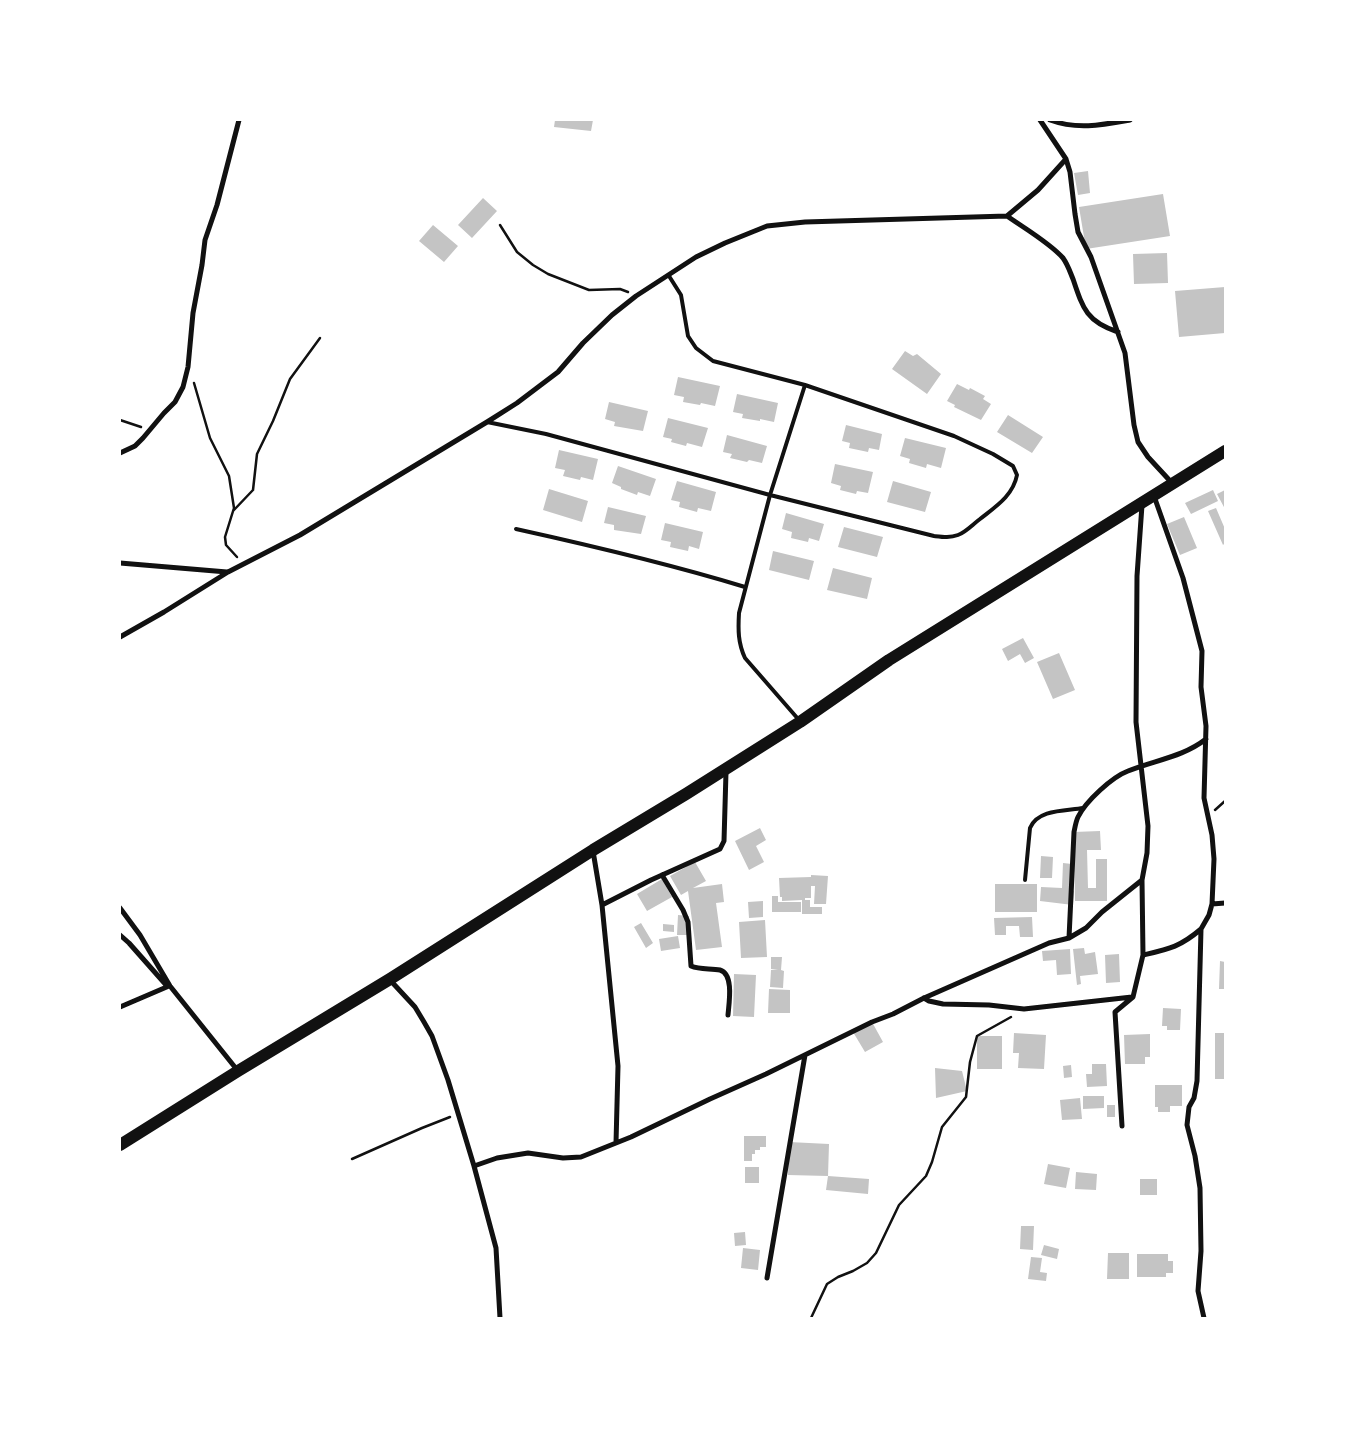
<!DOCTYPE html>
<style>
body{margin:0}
#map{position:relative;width:1345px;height:1438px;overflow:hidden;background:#fff;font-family:"Exo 2",sans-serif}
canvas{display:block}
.frame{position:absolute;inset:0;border:121px solid #fff;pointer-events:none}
</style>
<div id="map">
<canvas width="1345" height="1438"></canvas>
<div class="frame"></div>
</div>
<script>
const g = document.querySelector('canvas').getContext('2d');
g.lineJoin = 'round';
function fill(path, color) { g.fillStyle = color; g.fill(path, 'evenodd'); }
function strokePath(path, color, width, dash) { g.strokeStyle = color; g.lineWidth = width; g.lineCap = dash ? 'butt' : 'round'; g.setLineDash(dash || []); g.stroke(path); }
const building = new Path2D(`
 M555,120H593L591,131L554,127Z
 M1088,171L1090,193L1078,195L1074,173Z
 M1163,194L1170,236L1086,249L1079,207Z
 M483,198L497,211L472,238L458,225Z
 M433,225L458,246L444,262L419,241Z
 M1167,253L1168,283L1134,284L1133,254Z
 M1225,287V333L1179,337L1175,291Z
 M905,351L913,356L917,354L941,374L927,394L892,369Z
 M678,377L720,386L715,406L701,403L700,405L683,402L684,397L674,395Z
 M957,384L969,390L970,388L985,396L983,399L991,404L981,420L954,407L955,405L947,401Z
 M737,394L778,403L774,422L760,419V421L742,418L743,414L733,412Z
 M609,402L648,411L643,431L614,426L615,422L605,419Z
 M1008,415L1043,437L1032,453L997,432Z
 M668,418L708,428L702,447L687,443L686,446L671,442L672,439L663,437Z
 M846,425L882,434L879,450L869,448L868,452L849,448L850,443L842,441Z
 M727,435L767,446L762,463L749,460L747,462L730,458L732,454L723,452Z
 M905,438L946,448L941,468L927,464L926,468L909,463L910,459L900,456Z
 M559,450L598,459L593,480L581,477L580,480L563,476L565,470L555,468Z
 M835,464L873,472L868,493L857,491L856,494L840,490L841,486L831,483Z
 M618,466L656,479L650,496L638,492L637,495L621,489V487L612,483Z
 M677,481L716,492L711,511L698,508L697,512L679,507L680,502L671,500Z
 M893,481L931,492L925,512L887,502Z
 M549,489L588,501L582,522L543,510Z
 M1213,490L1218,501L1191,514L1185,503Z
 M1225,490V509L1217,494Z
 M608,507L646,516L641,534L614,530V525L604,523Z
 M1216,508L1225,529V543L1223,545L1208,511Z
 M786,513L824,524L819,541L809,538L808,542L791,538L792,532L782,529Z
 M1184,517L1197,548L1180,555L1167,524Z
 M665,523L703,532L699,549L689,546L688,551L670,547L671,542L661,540Z
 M844,527L883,537L877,557L838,547Z
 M773,551L814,561L809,580L769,570Z
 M833,568L872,578L867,599L827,590Z
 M1023,638L1034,658L1025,663L1020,654L1008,661L1002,649Z
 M1059,653L1075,690L1053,699L1037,662Z
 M760,828L766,840L756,846L764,862L749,870L735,841Z
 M1100,831L1101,850H1087L1088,888H1096V859H1107V901H1075L1074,832Z
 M1041,856L1053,857L1052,878H1040Z
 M695,862L706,881L693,888L722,884L724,902L716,903L722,947L696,950L688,891L681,895L670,876Z
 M1063,863L1072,864L1071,889L1074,891L1073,905L1040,901L1041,887L1062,888Z
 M811,875L828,876L826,904H814L815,886H811V898H805V900H810V907H822V914H802V900L782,901V897H780L779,878L811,877Z
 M662,879L672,897L647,911L637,894Z
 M995,884H1037V912H995Z
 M772,896H778V902H801V912H772Z
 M763,901V917L749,918L748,902Z
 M678,915L689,916V935H677Z
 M1032,917L1033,937H1020L1019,926H1006V935H995L994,918Z
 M765,920L767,957L741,958L739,922Z
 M641,923L653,943L646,948L634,927Z
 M663,924L674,925V932L663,931Z
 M678,936L680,948L661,951L659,939Z
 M1084,948L1085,954L1095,952L1098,974L1080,976L1081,984L1077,985L1073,949Z
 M1070,949L1071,974L1057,975L1056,960L1043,961L1042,951Z
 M1119,954L1120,982L1106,983L1105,955Z
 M771,957H782L781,970L784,971L783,988L770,987L771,970H778L771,969Z
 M1220,961L1225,962V989H1219Z
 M734,974L756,975L754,1017L733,1016Z
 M769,989L790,990V1013H768Z
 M1163,1008L1181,1009L1180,1030H1167V1026H1162Z
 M872,1022L883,1042L865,1052L853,1032Z
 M1014,1033L1046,1035L1044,1069L1018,1068L1019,1053H1013Z
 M1215,1033H1225V1079H1215Z
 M1150,1034V1057H1145V1064H1125L1124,1035Z
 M977,1036H1002V1069H977Z
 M1092,1064H1106L1107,1086L1087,1087L1086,1074H1092Z
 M1071,1065L1072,1077L1064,1078L1063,1066Z
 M935,1068L962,1071L967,1091L936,1098Z
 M1155,1085H1182V1106H1170V1112H1158V1107H1155Z
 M1083,1096H1104V1108L1083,1109Z
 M1080,1098L1082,1119L1062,1120L1060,1100Z
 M1107,1105H1115V1117H1107Z
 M744,1136H766V1147H760V1150H755V1154H752V1161H744Z
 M789,1142L829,1144L828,1176L788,1175Z
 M1048,1164L1070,1168L1066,1188L1044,1184Z
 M745,1167H759V1183H745Z
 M1076,1172L1097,1174L1096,1190L1075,1189Z
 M828,1176L869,1179L868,1194L826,1190Z
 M1140,1179H1157V1195H1140Z
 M1021,1226H1034L1033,1250L1020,1249Z
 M745,1232L746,1245L735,1246L734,1233Z
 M1044,1245L1059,1249L1057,1259L1041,1255Z
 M743,1248L760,1250L758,1270L741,1268Z
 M1108,1253H1129V1279H1107Z
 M1137,1254H1168V1261H1173V1273H1166V1277H1137Z
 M1031,1257L1042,1258L1040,1272L1047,1273L1046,1281L1028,1279Z`);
const path = new Path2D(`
 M500,225L517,252L533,265L548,274L589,290L620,289L628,292
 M194,383L210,438L229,476L234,508L225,537L226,545L237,557
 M120,420L141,427
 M233,511L253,490L257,454L273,421L290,379L320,338
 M1215,810L1225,801
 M352,1159L422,1128L450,1117
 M811,1318L827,1284L838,1277L853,1271L867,1263L876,1253L899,1205L926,1176L932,1162L942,1127L966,1097L970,1062L977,1036L1011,1017`);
const service = new Path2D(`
 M487,422L546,434L770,495L934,536C943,537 950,538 958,535C966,532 972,525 980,519C995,507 1013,496 1017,475L1013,466L993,454L954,436L805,385L713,361L696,348L688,336L681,295L669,276
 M516,529C593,546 670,564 745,587
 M799,720L745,658C738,643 738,630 739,613L770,495L805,385
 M1025,880L1030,828C1038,809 1066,811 1083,808`);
const minor = new Path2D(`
 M1040,120L1066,159L1070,172L1075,214L1078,232L1091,257L1125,353L1134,425L1138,442L1148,457L1172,483
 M1050,120C1077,130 1102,125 1130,120
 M1007,216L1038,190L1066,159
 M120,453L135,446L143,438L164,413L175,402L183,387L188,367L193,313L202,265L205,240L217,205L239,120
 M1154,496L1183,578L1202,651L1201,687L1206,726L1204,798L1212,835L1214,859L1212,904L1209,915L1201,929L1197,1081L1194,1098L1189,1107L1187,1125L1195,1156L1200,1188L1201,1251L1198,1291L1204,1318
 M120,563L227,572
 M120,637L164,612L228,572L300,535L487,422L517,403L558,372L583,343L612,315L636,296L696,257L725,243L767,226L805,222L1007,216C1024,228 1050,243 1063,258C1068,265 1070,272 1073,279C1083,309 1087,322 1118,332
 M593,851L602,905L618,1066L616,1143
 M662,875L683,910L688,922L691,966C700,970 711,968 720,970C734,974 729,1003 728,1015
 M1212,904L1225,903
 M602,905L651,880L720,849L724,841L726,772
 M120,908L140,935L170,986L238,1071
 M120,935L129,943L167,986
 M1069,938L1074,832C1075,827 1076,821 1078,817C1086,801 1112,777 1128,771C1155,760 1183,757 1206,739
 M1143,955C1169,949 1180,947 1201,929
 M390,980L415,1007L424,1022L432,1036L448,1080L474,1166L496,1248L500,1318
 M924,998L929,1001L943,1004L989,1005L1024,1009L1132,997
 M120,1007L169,986
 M1122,1126L1115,1012L1133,997L1143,955L1142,880L1147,853L1148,826L1136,722L1137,576L1142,505
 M474,1166L497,1158L528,1153L563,1158L581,1157L631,1137L710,1099L766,1074L872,1022L893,1014L924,998L1049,943L1069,938L1086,928L1102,912L1142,880
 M767,1278L805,1055`);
const primary = new Path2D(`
 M120,1145L238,1071L390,979L593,850L686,794L800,722L889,660L1225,451`);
fill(building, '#c4c4c4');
strokePath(path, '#111', 2.5);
strokePath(service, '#111', 4);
strokePath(minor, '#111', 5);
strokePath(primary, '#111', 12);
</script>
